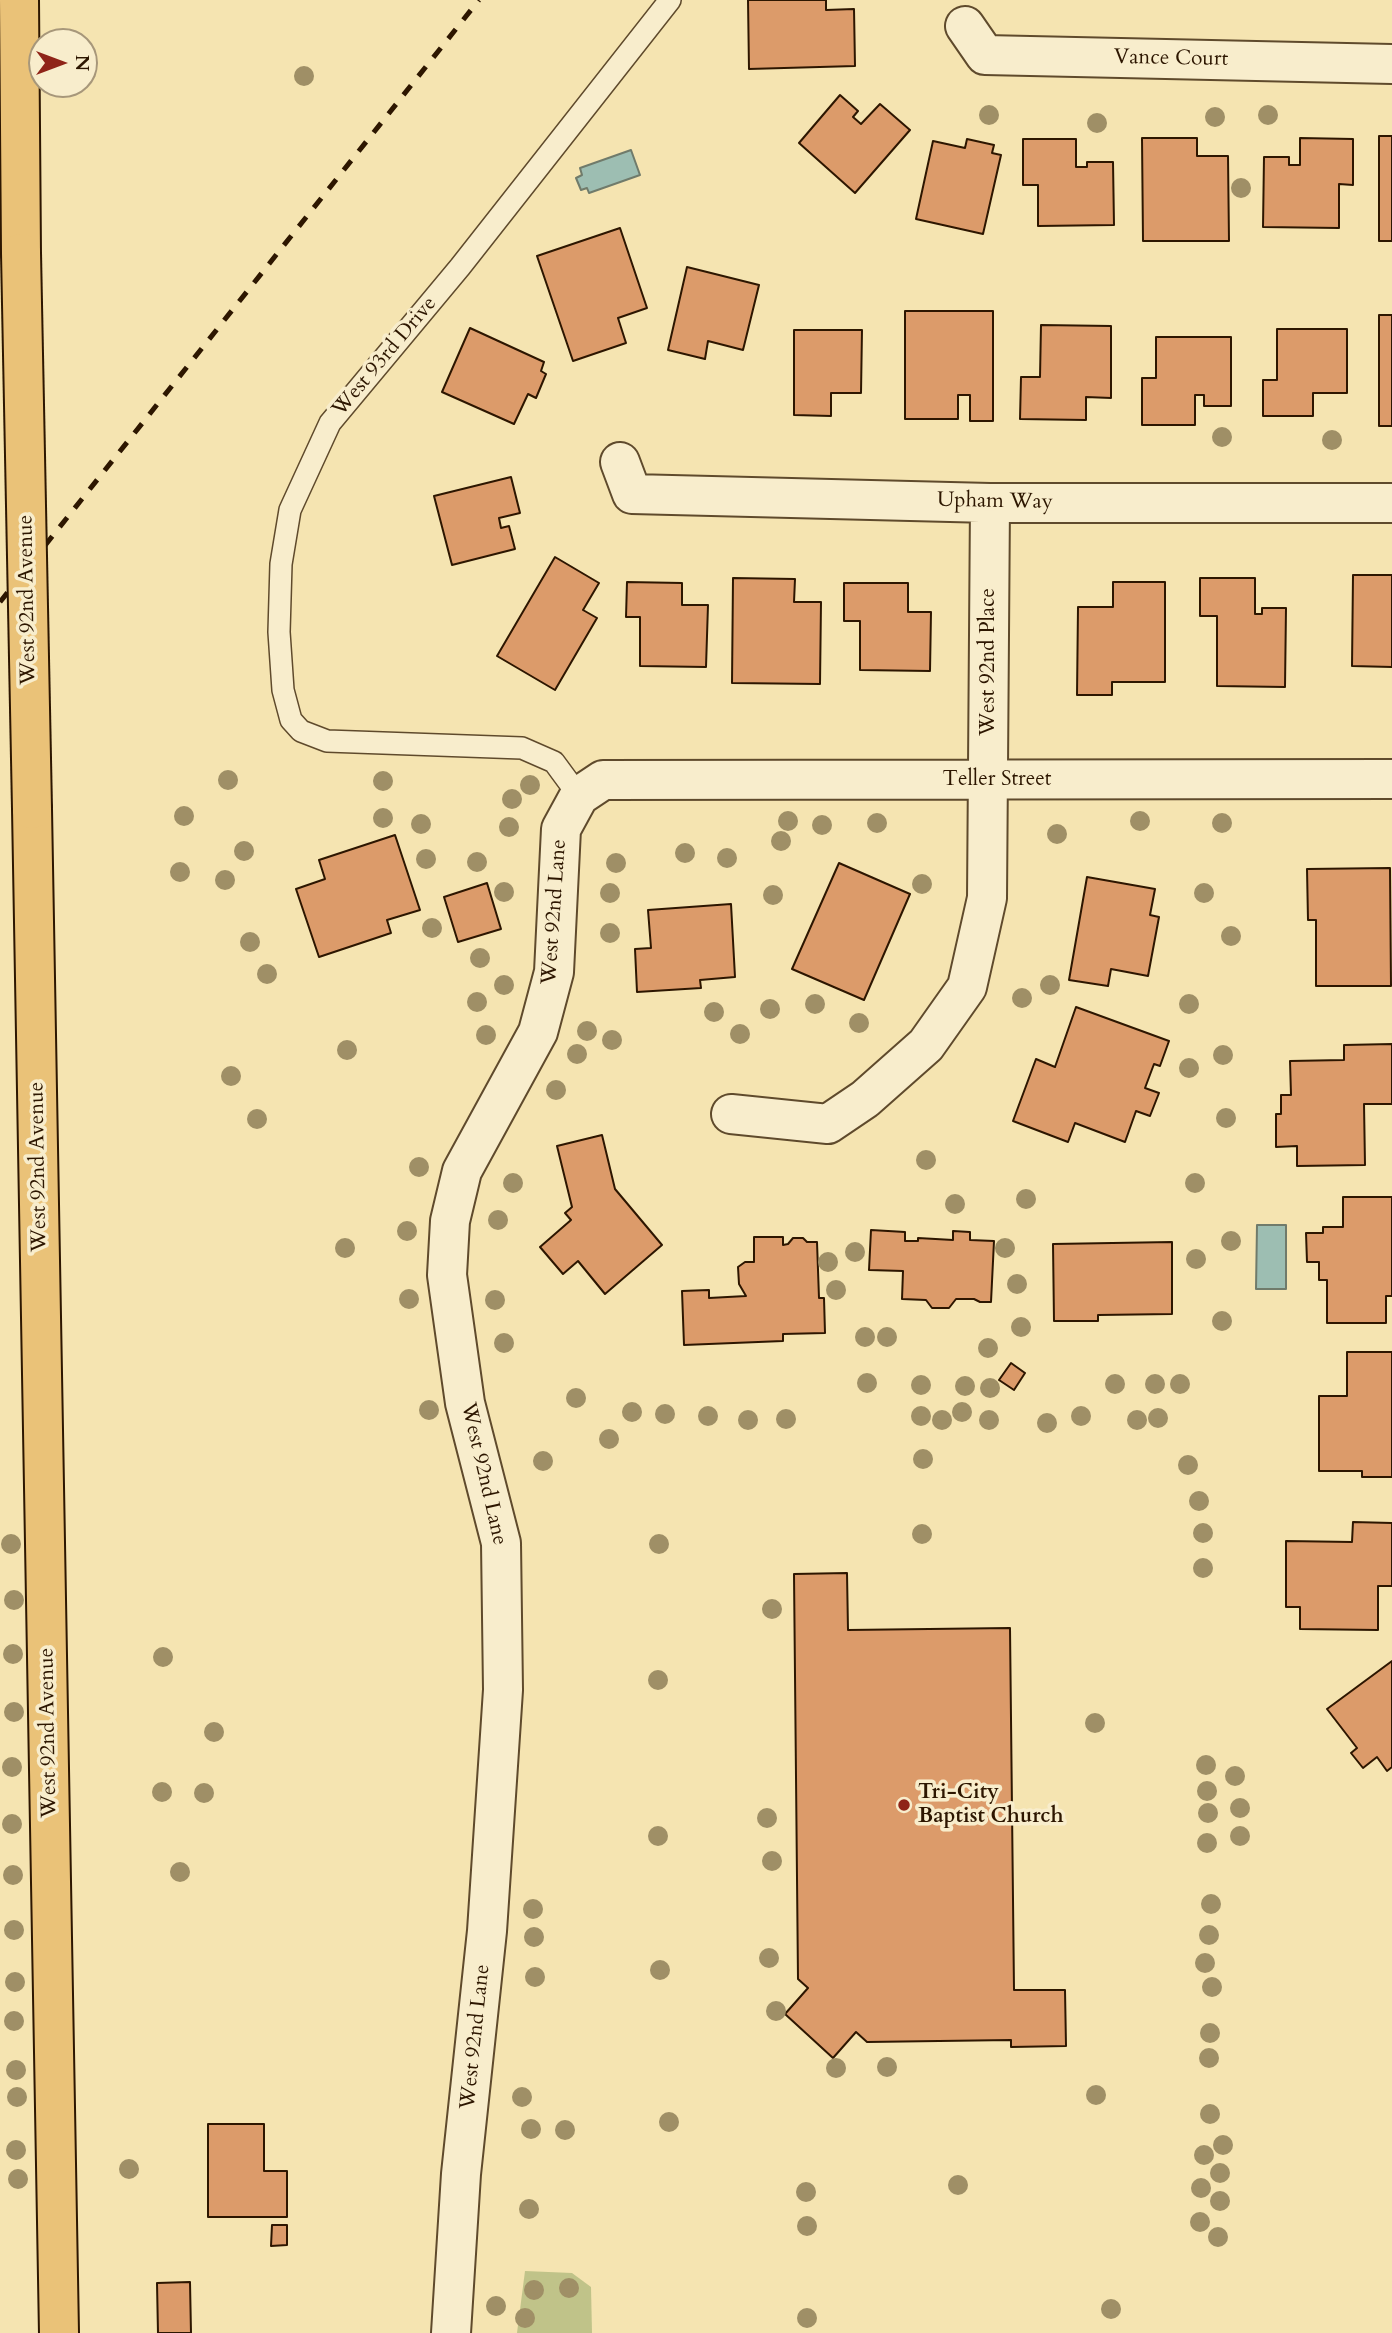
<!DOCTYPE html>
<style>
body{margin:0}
#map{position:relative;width:1392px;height:2333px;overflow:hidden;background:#f5e4b1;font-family:Cardo,serif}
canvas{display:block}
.north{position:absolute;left:28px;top:28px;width:70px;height:70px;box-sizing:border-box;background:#f8edcc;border:2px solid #a7977a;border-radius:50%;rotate:90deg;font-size:19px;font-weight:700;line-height:28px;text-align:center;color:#2d1600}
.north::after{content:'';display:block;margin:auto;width:24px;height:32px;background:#8f2418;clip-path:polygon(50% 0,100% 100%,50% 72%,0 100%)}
</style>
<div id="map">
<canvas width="1392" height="2333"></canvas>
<div class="north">N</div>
</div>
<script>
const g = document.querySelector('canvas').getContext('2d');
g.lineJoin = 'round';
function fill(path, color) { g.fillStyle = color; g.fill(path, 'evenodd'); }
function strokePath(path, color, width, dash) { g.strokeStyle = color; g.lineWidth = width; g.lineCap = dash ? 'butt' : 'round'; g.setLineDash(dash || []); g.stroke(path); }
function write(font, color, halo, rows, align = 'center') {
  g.font = font + ' Cardo,serif'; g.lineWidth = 7; g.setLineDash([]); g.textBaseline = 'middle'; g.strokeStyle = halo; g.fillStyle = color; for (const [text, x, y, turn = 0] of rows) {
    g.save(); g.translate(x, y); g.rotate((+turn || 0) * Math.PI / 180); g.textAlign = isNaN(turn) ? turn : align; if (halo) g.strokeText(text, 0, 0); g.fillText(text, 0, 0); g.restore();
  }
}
const green = new Path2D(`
 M525,2271L572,2273L591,2287L592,2333H517Z`);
const water = new Path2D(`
 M631,150L640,175L589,193L587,188L581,190L576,178L582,175L580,168Z
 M1257,1225H1286V1289H1256Z`);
const building = new Path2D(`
 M748,0H826V10L854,9L855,66L749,69Z
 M840,95L858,111L853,117L861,124L880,104L910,130L855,193L799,143Z
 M1379,136H1392V241H1379Z
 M1142,138H1197V156H1228L1229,241H1143Z
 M1300,138L1353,139V185L1339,184V228L1263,227L1264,157H1289V165H1300Z
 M967,139L994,145L992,153L1001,155L983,234L916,219L933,141L965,148Z
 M1023,139H1076V167H1087V162H1113L1114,225L1038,226V185H1023Z
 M620,228L647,308L618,318L626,343L573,361L537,256Z
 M687,267L759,285L743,350L708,341L705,359L668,350Z
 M905,311H993V421H970V395H958V419H905Z
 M1379,315H1392V426H1379Z
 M1041,325L1111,326V398L1086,397V420L1020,419L1021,377H1040Z
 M470,328L544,362L541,371L546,374L536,398L528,394L514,424L442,392Z
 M1277,329H1347V393H1313V416H1263V380H1277Z
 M794,330H862L861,393H831V416L794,415Z
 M1156,337H1231V406H1204V395H1195V425H1142V378H1156Z
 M511,477L520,513L499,518L501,528L509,526L515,549L452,565L434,496Z
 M555,557L599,583L583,610L597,618L555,690L497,656Z
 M1353,575H1392V667L1352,666Z
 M733,578L795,579L794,602H821L820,684L732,683Z
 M1200,578H1255V614H1262V608H1286L1285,687L1217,686V616H1200Z
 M627,582L682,583V605H708L706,667L640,666V617H626Z
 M1113,582H1165V682H1112V695H1077L1078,607H1113Z
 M844,583H908V612H931L930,671L860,670V621H844Z
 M395,835L420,910L387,920L391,933L319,957L296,889L325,879L319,860Z
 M839,863L910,894L864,1000L792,969Z
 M1390,868L1391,986H1316V920H1308L1307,869Z
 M1087,877L1155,889L1150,915L1159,917L1148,976L1111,969L1108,986L1069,980Z
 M487,883L501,929L458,942L444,897Z
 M731,904L735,977L700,980L701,988L637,992L635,949L651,948L648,910Z
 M1076,1007L1169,1041L1160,1066L1154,1064L1145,1088L1159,1093L1150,1116L1136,1111L1125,1142L1075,1123L1068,1142L1013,1121L1036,1059L1055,1067Z
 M1392,1044V1104H1364L1365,1165L1297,1166V1146L1276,1147V1114H1281V1095H1291L1290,1061L1344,1060V1045Z
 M602,1135L615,1189L662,1245L605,1294L578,1261L563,1274L540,1247L571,1220L565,1213L572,1207L557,1146Z
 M1343,1197H1392V1296H1386V1323H1327V1280H1319V1262H1307L1306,1233H1323V1227H1343Z
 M871,1230L905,1232V1241H918V1238L953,1240V1231L970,1232V1240L994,1241L991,1302H980L974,1299H956L949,1308H932L926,1300L902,1299L903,1271L869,1270Z
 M754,1237H783V1245L788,1244L793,1238H803L807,1242H817L819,1298H824L825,1333L783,1334V1341L684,1345L682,1291L709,1290V1298L746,1296L739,1284L738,1267L745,1262H754Z
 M1172,1242V1314L1098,1315V1321H1054L1053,1244Z
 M1347,1352H1392V1477H1362V1471H1319V1396H1347Z
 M1011,1363L1025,1373L1014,1390L999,1380Z
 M1353,1522L1392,1523V1586H1378V1630L1300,1629V1607H1286V1541L1352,1542Z
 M847,1573L848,1630L1010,1628L1014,1990H1065L1066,2046L1011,2047V2040L867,2042L856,2032L833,2058L785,2014L808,1988L798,1979L794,1574Z
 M1392,1661V1767L1387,1771L1377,1757L1363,1768L1351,1753L1357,1748L1327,1709Z
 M208,2124H264V2171H287V2217H208Z
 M272,2225H287V2245L271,2246Z
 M190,2282L191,2333H158L157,2283Z`);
const lane = new Path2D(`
 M579,796L554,762L522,748L327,741L301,731L291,720L283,690L279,632L281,564L290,510L330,423L460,267L670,0`);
const street = new Path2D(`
 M965,26L985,55L1392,64
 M620,462L632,494L990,503H1392
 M731,1114L828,1124L865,1099L926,1045L967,987L987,898L990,503
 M451,2333L461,2174L487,1931L503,1690L501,1543L465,1403L447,1275L450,1221L462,1171L538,1032L554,972L561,829L579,796L603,780L1392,779`);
const primary = new Path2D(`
 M19,0L21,253
 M32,809L59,2333`);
const rail = new Path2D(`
 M0,602L479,0`);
const primaryBridge = new Path2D(`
 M21,253L32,809`);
const trees = [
 [304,76],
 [989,115],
 [1268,115],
 [1215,117],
 [1097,123],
 [1241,188],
 [1222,437],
 [1332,440],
 [228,780],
 [383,781],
 [530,785],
 [512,799],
 [184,816],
 [383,818],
 [788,821],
 [1140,821],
 [877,823],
 [1222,823],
 [421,824],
 [822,825],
 [509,827],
 [1057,834],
 [781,841],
 [244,851],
 [685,853],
 [727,858],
 [426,859],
 [477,862],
 [616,863],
 [180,872],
 [225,880],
 [922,884],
 [504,892],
 [610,893],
 [1204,893],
 [773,895],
 [432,928],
 [610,933],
 [1231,936],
 [250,942],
 [480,958],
 [267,974],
 [504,985],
 [1050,985],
 [1022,998],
 [477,1002],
 [815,1004],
 [1189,1004],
 [770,1009],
 [714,1012],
 [859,1023],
 [587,1031],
 [740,1034],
 [486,1035],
 [612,1040],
 [347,1050],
 [577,1054],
 [1223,1055],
 [1189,1068],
 [231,1076],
 [556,1090],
 [1226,1118],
 [257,1119],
 [926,1160],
 [419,1167],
 [513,1183],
 [1195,1183],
 [1026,1199],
 [955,1204],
 [498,1220],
 [407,1231],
 [1231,1241],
 [345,1248],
 [1005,1248],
 [855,1252],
 [1196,1259],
 [828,1262],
 [1017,1284],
 [836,1290],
 [409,1299],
 [495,1300],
 [1222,1321],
 [1021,1327],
 [865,1337],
 [887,1337],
 [504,1343],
 [988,1348],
 [867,1383],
 [1115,1384],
 [1155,1384],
 [1180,1384],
 [921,1385],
 [965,1386],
 [990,1388],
 [576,1398],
 [429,1410],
 [632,1412],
 [962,1412],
 [665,1414],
 [708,1416],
 [921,1416],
 [1081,1416],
 [1158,1418],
 [786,1419],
 [748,1420],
 [942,1420],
 [989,1420],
 [1137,1420],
 [1047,1423],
 [609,1439],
 [923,1459],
 [543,1461],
 [1188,1465],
 [1199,1501],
 [1203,1533],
 [922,1534],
 [11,1544],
 [659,1544],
 [1203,1568],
 [14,1600],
 [772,1609],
 [13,1654],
 [163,1657],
 [658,1680],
 [14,1712],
 [1095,1723],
 [214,1732],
 [1206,1765],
 [12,1767],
 [1235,1776],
 [1207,1791],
 [162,1792],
 [204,1793],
 [1240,1808],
 [1208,1813],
 [767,1818],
 [12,1824],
 [658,1836],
 [1240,1836],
 [1207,1843],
 [772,1861],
 [180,1872],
 [13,1875],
 [1211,1904],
 [533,1909],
 [14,1930],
 [1209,1935],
 [534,1937],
 [769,1958],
 [1205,1963],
 [660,1970],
 [535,1977],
 [15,1982],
 [1212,1987],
 [776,2011],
 [14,2021],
 [1210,2033],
 [1209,2058],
 [887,2067],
 [836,2068],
 [16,2070],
 [1096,2095],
 [17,2097],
 [522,2097],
 [1210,2114],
 [669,2122],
 [531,2129],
 [565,2130],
 [1223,2145],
 [16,2150],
 [1204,2155],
 [129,2169],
 [1220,2173],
 [18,2179],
 [958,2185],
 [1201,2188],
 [806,2192],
 [1220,2201],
 [529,2209],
 [1200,2222],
 [807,2226],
 [1218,2237],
 [569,2288],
 [534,2290],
 [496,2306],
 [1111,2309],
 [525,2318],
 [807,2318]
];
const markers = [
 [904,1805,7,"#8f2418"]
];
const streetNames = [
 ["Vance Court",1171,59,1],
 ["West 93rd Drive",385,357,-50],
 ["Upham Way",995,502,1],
 ["West 92nd Avenue",28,600,-91],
 ["West 92nd Place",989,662,-90],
 ["Teller Street",997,780],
 ["West 92nd Lane",555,912,-86],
 ["West 92nd Avenue",39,1167,-91],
 ["West 92nd Lane",483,1474,77],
 ["West 92nd Avenue",49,1733,-91],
 ["West 92nd Lane",476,2037,-84]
];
const poiNames = [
 ["Tri-City",918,1793],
 ["Baptist Church",918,1817]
];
fill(green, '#c0c389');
fill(water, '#9dbeb2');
strokePath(water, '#707b6b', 2);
fill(building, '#dc9b6a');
strokePath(building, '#2d1600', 2);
strokePath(lane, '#5f4a2c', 24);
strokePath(street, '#5f4a2c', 42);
strokePath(primary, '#2d1600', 42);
strokePath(lane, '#f8edcc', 21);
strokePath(street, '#f8edcc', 38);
strokePath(primary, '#eac278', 38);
strokePath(rail, '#2d1600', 5, [12, 12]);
strokePath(primaryBridge, '#2d1600', 42, []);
strokePath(primaryBridge, '#eac278', 38);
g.fillStyle = '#9f8f66';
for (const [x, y] of trees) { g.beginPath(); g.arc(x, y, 10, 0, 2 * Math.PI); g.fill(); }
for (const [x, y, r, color] of markers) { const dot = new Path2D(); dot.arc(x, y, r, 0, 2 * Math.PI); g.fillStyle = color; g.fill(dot); strokePath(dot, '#f8edcc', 2.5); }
write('21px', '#2d1600', '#f8edcc', streetNames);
write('bold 21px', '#2d1600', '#f8edcc', poiNames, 'left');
</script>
